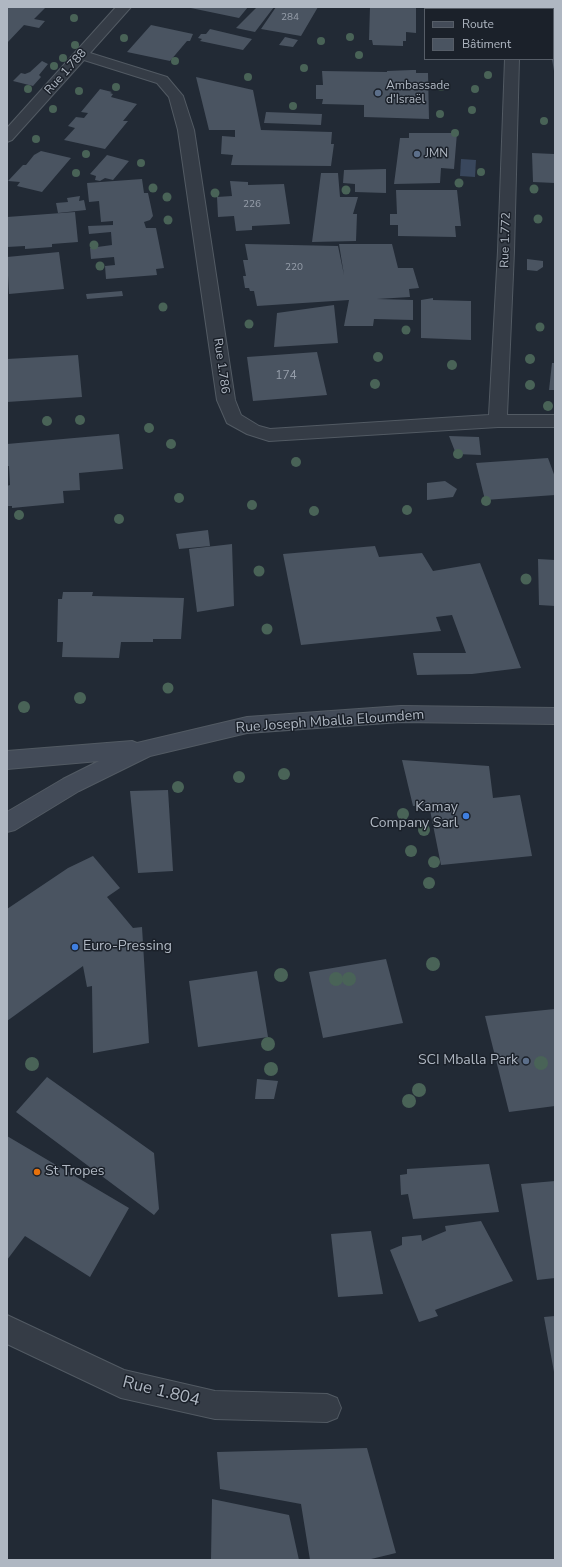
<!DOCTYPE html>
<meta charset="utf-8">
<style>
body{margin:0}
#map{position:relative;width:562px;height:1567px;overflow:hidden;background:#222a35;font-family:"Nunito Sans",sans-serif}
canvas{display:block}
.frame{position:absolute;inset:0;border:8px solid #afb7c2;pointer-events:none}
.legend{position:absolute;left:424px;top:8px;width:130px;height:52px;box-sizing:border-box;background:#1b212a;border:1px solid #565d67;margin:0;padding:5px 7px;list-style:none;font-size:12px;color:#afb7c2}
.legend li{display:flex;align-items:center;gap:8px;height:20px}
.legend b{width:20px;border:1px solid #565d67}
</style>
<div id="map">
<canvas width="562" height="1567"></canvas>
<div class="frame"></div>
<ul class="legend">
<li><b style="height:5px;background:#434b58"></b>Route</li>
<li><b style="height:11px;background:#4a5461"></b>Bâtiment</li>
</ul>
</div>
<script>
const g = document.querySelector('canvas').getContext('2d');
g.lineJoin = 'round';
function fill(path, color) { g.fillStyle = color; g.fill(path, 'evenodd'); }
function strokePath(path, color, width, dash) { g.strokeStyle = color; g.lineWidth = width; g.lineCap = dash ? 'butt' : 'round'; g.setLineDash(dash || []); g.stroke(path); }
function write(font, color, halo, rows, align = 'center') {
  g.font = font + ' "Nunito Sans",sans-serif'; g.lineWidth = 3; g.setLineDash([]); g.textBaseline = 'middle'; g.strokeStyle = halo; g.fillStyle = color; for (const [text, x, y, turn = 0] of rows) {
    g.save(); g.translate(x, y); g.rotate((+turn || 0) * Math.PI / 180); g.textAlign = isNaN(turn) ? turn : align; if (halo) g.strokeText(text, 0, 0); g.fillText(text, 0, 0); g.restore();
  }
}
const water = new Path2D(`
 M461,159L476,160L475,177L460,176Z`);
const building = new Path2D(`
 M7,7H46L34,19L45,21L39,28L24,25L7,43Z
 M186,7H248L239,18Z
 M257,7H274L255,32L236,28Z
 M276,7H318L301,36L261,29Z
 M370,7H416V33L406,32V41H403V46L373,45L372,40H369Z
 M151,25L193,34L190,41H187L170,61L127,52Z
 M210,29L252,39L243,50L200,41L202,39L198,38L201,34H206Z
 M285,37L298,40L293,47L279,45Z
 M553,45H555L554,71L552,59Z
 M42,61L48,64L39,75L41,77L33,86L13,81L21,73L25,74L30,72Z
 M412,70H416V73H428L429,119L364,117V105L322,104L323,99H316V85H323L322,71L387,72V71Z
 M196,77L253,90L261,130L332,132L331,144H334L331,166L231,165L233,155L221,154L222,136L235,137V130H209Z
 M100,89L112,92L110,93L113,94L111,97L137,104L123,121H128L105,149L64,140L75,128L68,126L76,117L84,118L88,113L81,112Z
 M266,112L322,114L321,125L264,123Z
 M409,133H457L454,169L441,168L440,183L394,184L400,138H409Z
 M41,151L71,158L42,192L17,186L20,182L8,181L23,165H26L34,155Z
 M532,153L554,154L555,183L533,182Z
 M107,155L129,161L113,180L105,178L100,181L95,180L96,176L90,174Z
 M386,169V193L355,192V184L343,183L344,170Z
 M321,173H338L340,197H358L353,214H357L356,241L312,242Z
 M142,179L144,193H148L153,216L150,220L144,222L146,228H156L164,268L156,269L157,275L106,279L105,266L115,265L114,257L91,259L90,248L112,245L111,232L89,234L88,226L113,225V221L101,222L99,201L89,202L87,183Z
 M230,181L248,182V185L284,184L290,224L252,226V230L236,231L234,216L218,217L217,197L232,196Z
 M396,190H457L461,226H455L456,237L398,236V225H390V214H397Z
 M80,196L79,201L84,200L86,210L58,213L56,203L68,202L67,198Z
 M75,212L78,242L52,244V247L25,249V246L7,247V217Z
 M245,244L338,246L344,275L339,244H392L398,268H413L419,288L409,289L410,297L377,299L413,300V320L374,319L373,326H344L349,300L257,306L254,291H250L249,288H245L243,276H246L243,260H248Z
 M59,252L64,289L9,294L7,257Z
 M527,259L543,261V267L537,271L527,270Z
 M122,291L123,296L87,299L86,294Z
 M433,298V300L471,301V340L421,338V300Z
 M334,305L338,343L274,347L277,313Z
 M317,352L327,395L253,401L247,357Z
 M78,355L82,397L7,402V359Z
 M552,363H555V390H549Z
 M119,434L123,469L79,473L80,490L63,491L64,503L12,508V506H7V486L10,485L9,466H7V444Z
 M449,436L479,437L481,455L456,454Z
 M548,458L555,477V495L485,500L476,463Z
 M445,481L457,489L453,497L427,500V483Z
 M208,530L210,546L179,549L176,534Z
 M232,544L234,606L197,612L189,549Z
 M375,546L379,557L422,553L433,571L480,563L521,668L472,674L417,675L413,653H466L452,615L436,617L441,631L301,645L283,554Z
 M538,559L555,560V606L539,605Z
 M63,592H93L92,596L184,598L181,639H153V642H121L119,658L62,657L63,642H57L58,599H62Z
 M402,760L489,766L493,798L520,795L532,856L441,865L429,805L413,806Z
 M168,790L173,871L138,873L130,791Z
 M93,856L120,888L107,897L133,928L142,927L149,1043L93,1053L92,986L87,987L83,966L7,1021V909L68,868Z
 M386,959L403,1023L323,1038L309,972Z
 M257,971L268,1037L198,1047L189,981Z
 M555,1009V1106L509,1112L485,1016Z
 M47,1077L154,1153L159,1209L154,1215L16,1112Z
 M257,1079L278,1081L274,1099H255Z
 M7,1136L129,1208L90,1277L25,1236L7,1260Z
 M489,1164L499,1212L413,1219L408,1194L401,1195L400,1175L407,1174V1169Z
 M555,1181V1278L537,1280L521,1184Z
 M481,1221L513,1281L435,1310L438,1316L419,1322L390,1250L402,1245V1237L421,1235L422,1241L446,1231L445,1226Z
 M371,1231L383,1294L338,1297L331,1234Z
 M555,1316V1372H554L544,1317Z
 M367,1448L396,1553L367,1560H310L301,1504L220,1489L217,1452Z
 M212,1499L289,1515L299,1560H211Z`);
const minor = new Path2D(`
 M116,7H131L90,53L167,77L183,96L194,130L235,400L241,415L259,426L270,429L489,415L498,251L505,59H519L514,251L507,415H555V427H498L269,441L247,434L227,423L217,400L178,130L169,97L157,83L84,60L12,140L7,142V128Z
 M501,7H515V9H501Z
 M7,1315L124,1370L215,1391L327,1394L337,1398L341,1408L337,1418L327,1422L215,1419L121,1398L7,1344Z`);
const secondary = new Path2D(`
 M401,706L555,708V724L401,722L247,733L150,756L79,791L15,830L7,832V812L63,779L99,761L7,769V751L132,741L137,743L247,717Z`);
const trees = [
 [74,18,4],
 [350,37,4],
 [124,38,4],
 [321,41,4],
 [75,45,4],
 [359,55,4],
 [63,58,4],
 [175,61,4],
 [54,66,4],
 [304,68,4],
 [488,75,4],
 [248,77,4],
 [116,87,4],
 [441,87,4],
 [28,89,4],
 [475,89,4],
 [79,91,4],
 [293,106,4],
 [53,109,4],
 [472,110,4],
 [440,114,4],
 [544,121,4],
 [455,133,4],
 [36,139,4],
 [86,154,4],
 [141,163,4],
 [481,172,4],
 [76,173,4],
 [459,183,4.5],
 [153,188,4.5],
 [534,189,4.5],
 [346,190,4.5],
 [215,193,4.5],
 [167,197,4.5],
 [538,219,4.5],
 [168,220,4.5],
 [94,245,4.5],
 [100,266,4.5],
 [163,307,4.5],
 [249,324,4.5],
 [540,327,4.5],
 [406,330,4.5],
 [378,357,5],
 [530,359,5],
 [452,365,5],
 [375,384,5],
 [530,385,5],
 [548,406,5],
 [80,420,5],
 [47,421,5],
 [149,428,5],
 [171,444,5],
 [458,454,5],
 [296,462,5],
 [179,498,5],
 [486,501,5],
 [252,505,5],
 [407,510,5],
 [314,511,5],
 [19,515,5],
 [119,519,5],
 [259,571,5.5],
 [526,579,5.5],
 [267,629,5.5],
 [168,688,5.5],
 [80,698,6],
 [24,707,6],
 [284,774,6],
 [239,777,6],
 [178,787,6],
 [403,814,6],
 [424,830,6],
 [411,851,6],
 [434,862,6],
 [429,883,6],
 [433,964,7],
 [281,975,7],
 [336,979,7],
 [349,979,7],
 [268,1044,7],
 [541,1063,7],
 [32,1064,7],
 [271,1069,7],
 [419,1090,7],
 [409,1101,7]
];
const markers = [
 [378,93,4,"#5c6f8a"],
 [417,154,4,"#5c6f8a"],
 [466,816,4,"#3f7fe0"],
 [75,947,4,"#3f7fe0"],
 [526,1061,4,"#5c6f8a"],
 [37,1172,4,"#e8710a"]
];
const farNumbernames = [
 ["284",290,18],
 ["226",252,205],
 ["220",294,268]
];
const farStreetnames = [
 ["Rue 1.788",66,72,-48],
 ["Rue 1.772",506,240,-88],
 ["Rue 1.786",221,366,82]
];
const farPoinames = [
 ["Ambassade",386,86],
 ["d'Israël",386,100],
 ["JMN",425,154]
];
const numberNames = [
 ["174",286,376]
];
const streetNames = [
 ["Rue Joseph Mballa Eloumdem",330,722,-4]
];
const poiNames = [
 ["Kamay",458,808],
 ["Company Sarl",458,824],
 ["Euro-Pressing",83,947,"left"],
 ["SCI Mballa Park",518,1061],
 ["St Tropes",45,1172,"left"]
];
const nearStreetnames = [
 ["Rue 1.804",161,1392,14]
];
fill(water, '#39475d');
fill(building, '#4a5461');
strokePath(minor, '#525a63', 2);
strokePath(secondary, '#525a63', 2);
fill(minor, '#353c46');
fill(secondary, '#434b58');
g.fillStyle = '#496357';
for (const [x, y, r] of trees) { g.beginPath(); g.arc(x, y, r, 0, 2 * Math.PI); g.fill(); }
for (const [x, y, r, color] of markers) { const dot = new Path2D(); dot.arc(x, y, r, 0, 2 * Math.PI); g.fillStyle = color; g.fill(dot); strokePath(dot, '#1b212a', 1.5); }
write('10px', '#969eaa', null, farNumbernames);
write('12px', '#afb7c2', '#1b212a', farStreetnames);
write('12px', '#afb7c2', '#1b212a', farPoinames, 'left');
write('12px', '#969eaa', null, numberNames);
write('14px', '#afb7c2', '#1b212a', streetNames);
write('14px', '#afb7c2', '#1b212a', poiNames, 'right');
write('17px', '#afb7c2', '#1b212a', nearStreetnames);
</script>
